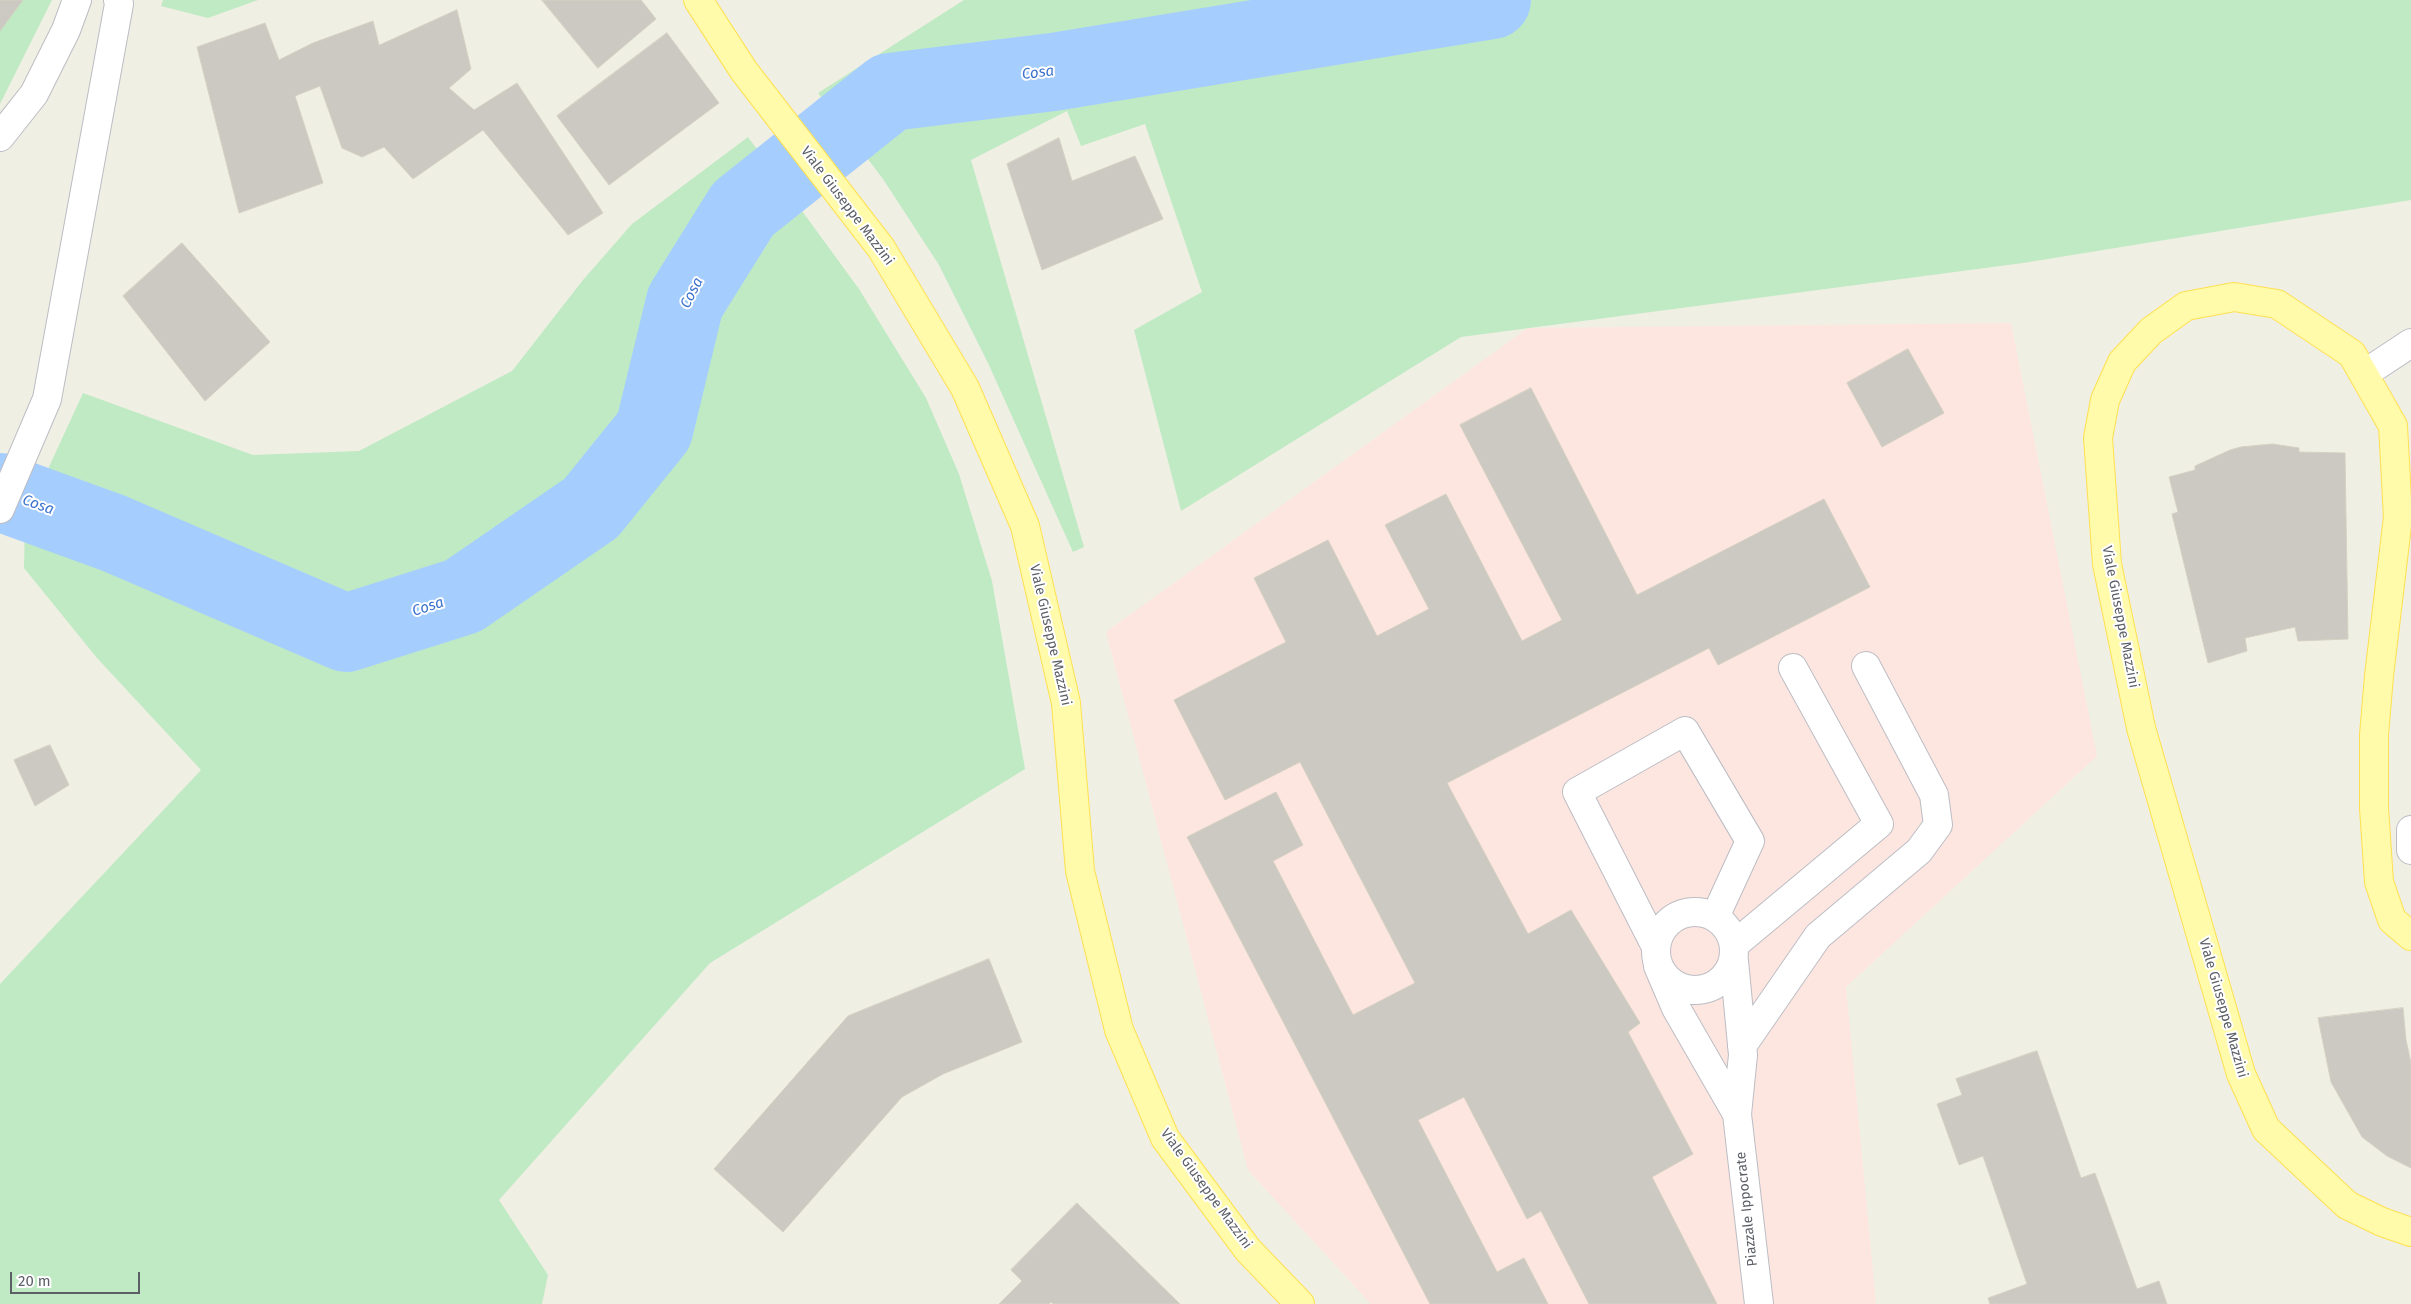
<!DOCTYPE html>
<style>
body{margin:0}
#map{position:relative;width:2411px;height:1304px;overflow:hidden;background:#f0efe4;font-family:"Fira Sans",sans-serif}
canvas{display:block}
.scale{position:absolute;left:10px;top:1272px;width:130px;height:22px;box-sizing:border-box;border:2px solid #5c5f66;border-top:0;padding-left:6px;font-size:15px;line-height:18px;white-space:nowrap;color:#5c5f66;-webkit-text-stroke:4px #fff;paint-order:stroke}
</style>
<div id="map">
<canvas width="2411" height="1304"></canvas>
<div class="scale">20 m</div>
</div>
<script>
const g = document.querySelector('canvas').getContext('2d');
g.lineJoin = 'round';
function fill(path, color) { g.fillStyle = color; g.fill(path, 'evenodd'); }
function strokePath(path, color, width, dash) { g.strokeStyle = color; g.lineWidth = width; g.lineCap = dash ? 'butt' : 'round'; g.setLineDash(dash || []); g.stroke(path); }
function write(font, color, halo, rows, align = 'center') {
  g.font = font + ' "Fira Sans",sans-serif'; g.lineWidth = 4; g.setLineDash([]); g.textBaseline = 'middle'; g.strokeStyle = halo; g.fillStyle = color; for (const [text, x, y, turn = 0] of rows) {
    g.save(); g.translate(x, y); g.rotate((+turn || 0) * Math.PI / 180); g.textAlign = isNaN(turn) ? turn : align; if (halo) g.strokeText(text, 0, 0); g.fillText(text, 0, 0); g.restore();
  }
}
const medical = new Path2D(`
 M2011,323L2097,756L1846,987L1876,1304H1371L1248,1170L1106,632L1528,328Z`);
const green = new Path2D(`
 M0,0H52L0,104Z
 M163,0H258L208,18L161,6Z
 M964,0H2411V200L2023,263L1461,337L1181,511L1134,330L1202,292L1145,124L1081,146L1067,111L971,160L1084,547L1073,552L988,363L939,265L883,179L818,93Z
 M748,137L859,289L926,398L959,474L992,581L1025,769L710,963L499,1200L548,1275L542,1304H0V984L201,770L97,658L24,568L25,519L83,393L253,455L359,451L512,371L583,280L632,224Z`);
const river = new Path2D(`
 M0,492L113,533L346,633L463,596L591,508L654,430L685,302L743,209L890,92L1053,72L1492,0`);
const building = new Path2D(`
 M0,0H23L0,31Z
 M542,0H641L656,19L598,68Z
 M457,10L471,69L449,88L474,110L517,83L603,213L568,235L483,130L413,179L384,147L362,157L342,148L320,86L295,96L323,183L239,213L197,47L265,23L279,60L313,43L373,21L379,45Z
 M667,33L719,103L609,185L557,116Z
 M1059,138L1072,181L1135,156L1163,219L1042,270L1007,164Z
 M182,243L270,342L205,401L123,296Z
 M1908,349L1944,413L1882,447L1847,383Z
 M1531,388L1637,595L1824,499L1870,587L1718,665L1709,648L1447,783L1528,934L1571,910L1640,1023L1628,1032L1693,1154L1652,1177L1717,1304H1589L1541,1211L1527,1219L1464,1097L1418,1120L1497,1272L1524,1258L1548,1304H1430L1187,837L1276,792L1303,845L1273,861L1353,1015L1415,983L1300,762L1225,800L1174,700L1286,642L1254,578L1328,540L1377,636L1429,609L1385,525L1446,494L1522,641L1562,620L1460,425Z
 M2273,444L2299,448V452L2345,453L2348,639L2298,641L2295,627L2245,638L2247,651L2208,663L2172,514L2178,512L2169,477L2195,470V466L2230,450L2241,447Z
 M50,745L69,785L35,806L14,760Z
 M989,959L1022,1042L943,1074L902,1097L783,1232L714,1169L848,1016Z
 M2403,1008L2406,1040L2411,1063V1168L2387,1156L2362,1137L2331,1082L2318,1018Z
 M2037,1051L2081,1178L2095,1173L2137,1289L2159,1281L2167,1304H1990L1988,1298L2027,1284L1983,1156L1959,1165L1937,1104L1962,1095L1956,1079Z
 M1077,1203L1180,1304H1053L1051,1302L1049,1304H999L1022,1281L1011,1270Z`);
const minor = new Path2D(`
 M0,137L34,94L66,30L77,0
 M2364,374L2411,343
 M0,509L47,399L119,4L118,0
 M2411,830V850
 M1656 951a39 39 0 1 1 78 0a39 39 0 1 1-78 0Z
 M1734,945L1879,824L1793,668
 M1656,947L1577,792L1685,731L1750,841L1715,917
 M1658,966L1676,1008L1737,1114L1743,1055L1734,961
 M1742,1046L1818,936L1919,851L1938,825L1934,795L1866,666
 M1737,1114L1759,1304`);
const major = new Path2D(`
 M698,0L744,71L881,248L965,388L1025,526L1066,703L1080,871L1119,1030L1165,1138L1248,1250L1300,1304
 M2411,936L2392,920L2379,882L2374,808V735L2379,676L2398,517L2393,426L2352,354L2277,304L2234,297L2186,306L2151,331L2122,362L2105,400L2098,438L2107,564L2141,728L2241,1074L2266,1129L2347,1205L2382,1222L2411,1232`);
const streetNames = [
 ["Viale Giuseppe Mazzini",847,206,53],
 ["Viale Giuseppe Mazzini",2120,617,79],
 ["Viale Giuseppe Mazzini",1050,635,77],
 ["Viale Giuseppe Mazzini",2223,1008,74],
 ["Viale Giuseppe Mazzini",1206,1189,54],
 ["Piazzale Ippocrate",1747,1209,-96]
];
const waterNames = [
 ["Cosa",1038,73,-7],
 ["Cosa",692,293,-63],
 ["Cosa",38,505,20],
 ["Cosa",428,607,-18]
];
fill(medical, '#fee6e0');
fill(green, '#bfeac3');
strokePath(river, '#a5ceff', 78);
fill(building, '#cbc9c1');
strokePath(building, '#d5d1c2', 1);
strokePath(minor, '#bcbdc4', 30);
strokePath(major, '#fee050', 30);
strokePath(minor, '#fff', 28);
strokePath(major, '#fffbaa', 28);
write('14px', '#5c5f66', '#fff', streetNames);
write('italic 15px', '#3c73ce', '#fff', waterNames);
</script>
